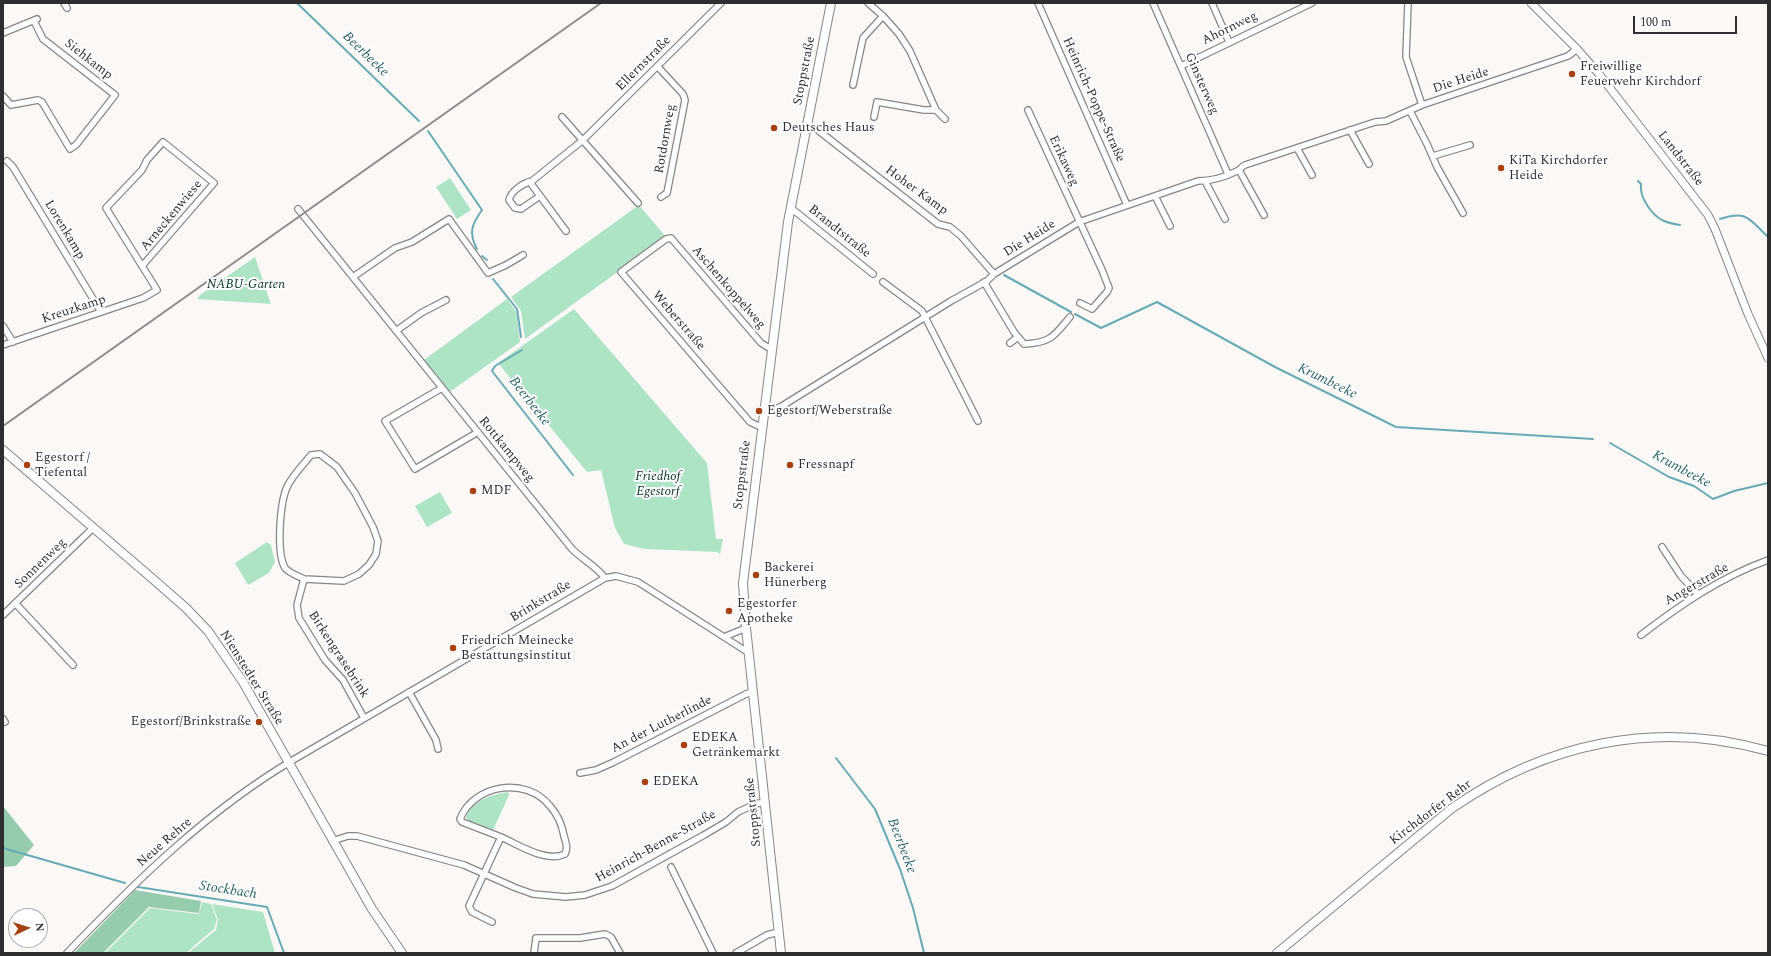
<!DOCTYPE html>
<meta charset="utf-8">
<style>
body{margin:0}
#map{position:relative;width:1771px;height:956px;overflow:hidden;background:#fbf8f6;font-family:Spectral,serif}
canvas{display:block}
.frame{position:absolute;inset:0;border:4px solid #2f2d2d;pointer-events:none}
.north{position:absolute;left:8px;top:908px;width:40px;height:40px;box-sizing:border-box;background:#fff;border:1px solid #acabab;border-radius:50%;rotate:86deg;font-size:11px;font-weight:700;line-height:16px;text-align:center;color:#2f2d2d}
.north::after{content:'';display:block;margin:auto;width:14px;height:18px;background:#a64111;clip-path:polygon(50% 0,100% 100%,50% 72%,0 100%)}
.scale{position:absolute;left:1633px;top:16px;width:104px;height:18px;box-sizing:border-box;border:2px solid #2f2d2d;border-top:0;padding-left:5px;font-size:12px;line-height:14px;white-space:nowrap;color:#2f2d2d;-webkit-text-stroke:3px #fff;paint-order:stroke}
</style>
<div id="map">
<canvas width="1771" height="956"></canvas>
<div class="frame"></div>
<div class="north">N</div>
<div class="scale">100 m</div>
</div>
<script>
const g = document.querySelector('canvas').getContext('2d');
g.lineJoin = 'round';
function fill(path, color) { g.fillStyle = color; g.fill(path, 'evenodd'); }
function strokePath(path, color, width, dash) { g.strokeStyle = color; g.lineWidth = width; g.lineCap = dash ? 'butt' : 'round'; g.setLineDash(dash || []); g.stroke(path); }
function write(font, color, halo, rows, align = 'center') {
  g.font = font + ' Spectral,serif'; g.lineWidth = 4; g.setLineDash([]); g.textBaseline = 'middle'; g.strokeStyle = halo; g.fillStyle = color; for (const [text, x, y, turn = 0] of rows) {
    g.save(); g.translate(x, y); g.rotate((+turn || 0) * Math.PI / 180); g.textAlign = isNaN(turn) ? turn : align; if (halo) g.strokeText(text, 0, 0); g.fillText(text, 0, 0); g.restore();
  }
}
const green = new Path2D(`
 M450,178L471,210L457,219L436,187Z
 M639,205L666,237L525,339L521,311L511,297Z
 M255,257L271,304L197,299L200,295Z
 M507,299L516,311L520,342L451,391L448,392L424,360Z
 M574,309L707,463L716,539H723L720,554L717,552L645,549L624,544L615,528L601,470L587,472L498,363Z
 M440,492L452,513L427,527L415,506Z
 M267,542L271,545L275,562L269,573L248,585L235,563Z
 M508,792L509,795L493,830L468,821L466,817C472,801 492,794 508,792Z
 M202,902L211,904L217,920L214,929L186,953H105L150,908L199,914Z
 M212,904L263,912L275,953H188L216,930L218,920Z`);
const forest = new Path2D(`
 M3,806L34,845L16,866L3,867Z
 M135,890L201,901L199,913L149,907L103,953H74Z`);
const stream = new Path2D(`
 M297,3L419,121
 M428,131L482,210C472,224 468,233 477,249
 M1638,181L1641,184C1639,197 1652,216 1664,221C1669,223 1674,224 1680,225
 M1720,219C1748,210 1749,219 1768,237
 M482,256L487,260
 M1004,275L1071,312
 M493,279L517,309L521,337
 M1075,314L1101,328L1157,302L1275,367L1396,427L1593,439
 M522,350L495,366L492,371L573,475
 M1610,443L1669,477L1694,486L1713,499L1734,491L1768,483
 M836,758L875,809L900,869L913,908L924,953
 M3,848L125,883
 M138,887L267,907L284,953`);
const minor = new Path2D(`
 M64,3L67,8
 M868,3L883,16L899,34L910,51L936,110L945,119
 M1038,3L1127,205
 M1153,3L1228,174
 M1212,3L1229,42
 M1408,3L1406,57L1422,105
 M3,33L37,19
 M1181,66L1312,3
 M658,67L683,94L685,100L667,193L661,197
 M853,85L863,38L883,16
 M3,96L11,105L38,100L42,102L70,149L76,145L115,95L43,39L34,21
 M1028,110L1102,270L1109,288L1107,292L1092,309L1080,303
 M1410,111L1427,144L1437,167L1463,213
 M562,117L638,203
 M874,117L877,102L924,110H936
 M1350,130L1369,164
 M819,131L938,224L950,227L961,236L994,274
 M1297,148L1312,175
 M1433,156L1470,145
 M7,161L13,167L101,312
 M1239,170L1264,215
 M532,181C523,183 511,191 509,200L515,208L521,209L540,196
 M1205,181L1225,219
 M1155,196L1170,226
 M791,208L873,274
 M298,209L572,549C583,560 596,566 605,578
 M566,231L532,185V181L583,140L721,3
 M353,277L395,248L412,242L449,219L488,273L506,265L523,255
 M883,282L922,311L978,421
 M984,282L1014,332L1024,344C1051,343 1054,336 1070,317
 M3,326L13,342
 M396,331L421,313L446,300
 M1010,343L1018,337
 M3,345L143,298L157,290L106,208L142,170L147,160L163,142L214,183L142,266
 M442,388L385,421L415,469L478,432
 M764,407L778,408L782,406L951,301L987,281L994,274L1079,222L1198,181C1211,181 1225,177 1237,171C1240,170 1241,167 1245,165L1375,122L1386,121L1422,105L1568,56L1577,49
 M761,427L750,422L621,272L666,239L671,238L761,343L771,349
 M1662,547L1681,576L1698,594
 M304,579L344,581L359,574L369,565L376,554L378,541L373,527L355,493L337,467L320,454L311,455C303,465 292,476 287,487C280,503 276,553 285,568C289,573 298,576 304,579L297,605L299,618L325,660L343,680L364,718
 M15,603L73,665
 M3,615L93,528
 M1641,635C1680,605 1721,577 1768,560
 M724,637L749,653
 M409,692L436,740L438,749
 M3,719L5,722
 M580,773L596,770L614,762L746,694L753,692
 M332,841L348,836H357L464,865L516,888L533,894L566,897L585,895L612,886L704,835L726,822L738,812L755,804L765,802
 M671,867L713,953
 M492,922L472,912L469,906L501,837L462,822L460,819C474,784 526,776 550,806C558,815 562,825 564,836C566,843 568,848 565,854C546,863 519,845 501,837
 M67,953C136,881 207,811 293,760L605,578L616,576L638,582L724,637L746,628
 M534,953L536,938H580L605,934L611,937L620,953
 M736,953L767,935L779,932`);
const tertiary = new Path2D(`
 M1531,3L1577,49L1599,74L1708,215L1715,229L1748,314L1768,358`);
const secondary = new Path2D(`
 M3,450L154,580L186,608L208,631L243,682L372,909L402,953
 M781,953L746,628L743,583L788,222L831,3
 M1277,953L1451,809C1545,743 1657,719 1768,751`);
const rail = new Path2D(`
 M3,426L601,3`);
const markers = [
 [1572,74,4,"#a64111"],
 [774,128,4,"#a64111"],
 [1501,168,4,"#a64111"],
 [759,411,4,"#a64111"],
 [27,465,4,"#a64111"],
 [790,465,4,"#a64111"],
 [473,491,4,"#a64111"],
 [756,575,4,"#a64111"],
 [729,611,4,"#a64111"],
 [453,648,4,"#a64111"],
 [259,722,4,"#a64111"],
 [684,745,4,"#a64111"],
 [645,782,4,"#a64111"]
];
const streetNames = [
 ["Ahornweg",1230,29,-26],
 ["Siehkamp",88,60,38],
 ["Ellernstraße",644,64,-45],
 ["Stoppstraße",805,71,-79],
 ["Die Heide",1461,81,-18],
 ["Ginsterweg",1201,84,66],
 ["Heinrich-Poppe-Straße",1093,100,66],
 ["Rotdornweg",666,139,-80],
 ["Landstraße",1680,159,52],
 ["Erikaweg",1063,161,65],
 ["Hoher Kamp",916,191,36],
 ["Arneckenwiese",172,216,-50],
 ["Lorenkamp",64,230,59],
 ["Brandtstraße",839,232,39],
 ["Die Heide",1030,239,-32],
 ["Aschenkoppelweg",728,288,49],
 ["Kreuzkamp",74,310,-18],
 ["Weberstraße",678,321,49],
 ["Rottkampweg",506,450,51],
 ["Stoppstraße",743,475,-83],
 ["Sonnenweg",41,564,-44],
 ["Angerstraße",1697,585,-30],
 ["Brinkstraße",541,602,-31],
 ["Birkengrasebrink",338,655,57],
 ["Nienstedter Straße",251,678,58],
 ["An der Lutherlinde",662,725,-27],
 ["Stoppstraße",754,812,-96],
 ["Kirchdorfer Rehr",1431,813,-37],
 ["Neue Rehre",165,843,-41],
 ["Heinrich-Benne-Straße",656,847,-29]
];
const poiNames = [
 ["Freiwillige",1580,67],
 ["Feuerwehr Kirchdorf",1580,82],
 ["Deutsches Haus",782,128],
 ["KiTa Kirchdorfer",1509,161],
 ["Heide",1509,176],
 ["Egestorf/Weberstraße",767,411],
 ["Egestorf /",35,458],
 ["Tiefental",35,473],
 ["Fressnapf",798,465],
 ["MDF",481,491],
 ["Backerei",764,568],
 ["Hünerberg",764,583],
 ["Egestorfer",737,604],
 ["Apotheke",737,619],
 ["Friedrich Meinecke",461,641],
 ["Bestattungsinstitut",461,656],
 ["Egestorf/Brinkstraße",251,722,"right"],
 ["EDEKA",692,738],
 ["Getränkemarkt",692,753],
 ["EDEKA",653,782]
];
const parkNames = [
 ["NABU-Garten",246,285],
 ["Friedhof",658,477],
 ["Egestorf",658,492]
];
const waterNames = [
 ["Beerbeeke",365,55,44],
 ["Krumbeeke",1327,382,26],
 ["Beerbeeke",529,402,52],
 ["Krumbeeke",1681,470,28],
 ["Beerbeeke",901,846,69],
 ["Stockbach",228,891,9]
];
fill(green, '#aee4c6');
fill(forest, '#95ccae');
strokePath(stream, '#67abb6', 2);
strokePath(minor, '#888584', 8);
strokePath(tertiary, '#888584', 9);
strokePath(secondary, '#888584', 10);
strokePath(minor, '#fff', 5.5);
strokePath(tertiary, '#fff', 7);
strokePath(secondary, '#fff', 8);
strokePath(rail, '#8d8a89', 2);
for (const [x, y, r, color] of markers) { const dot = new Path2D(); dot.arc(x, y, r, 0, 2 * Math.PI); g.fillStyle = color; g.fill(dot); strokePath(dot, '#fff', 1.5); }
write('13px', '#2f2d2d', '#fff', streetNames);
write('13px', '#2f2d2d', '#fff', poiNames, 'left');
write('italic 13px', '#03321f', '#fff', parkNames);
write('italic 14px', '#265f67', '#fff', waterNames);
</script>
